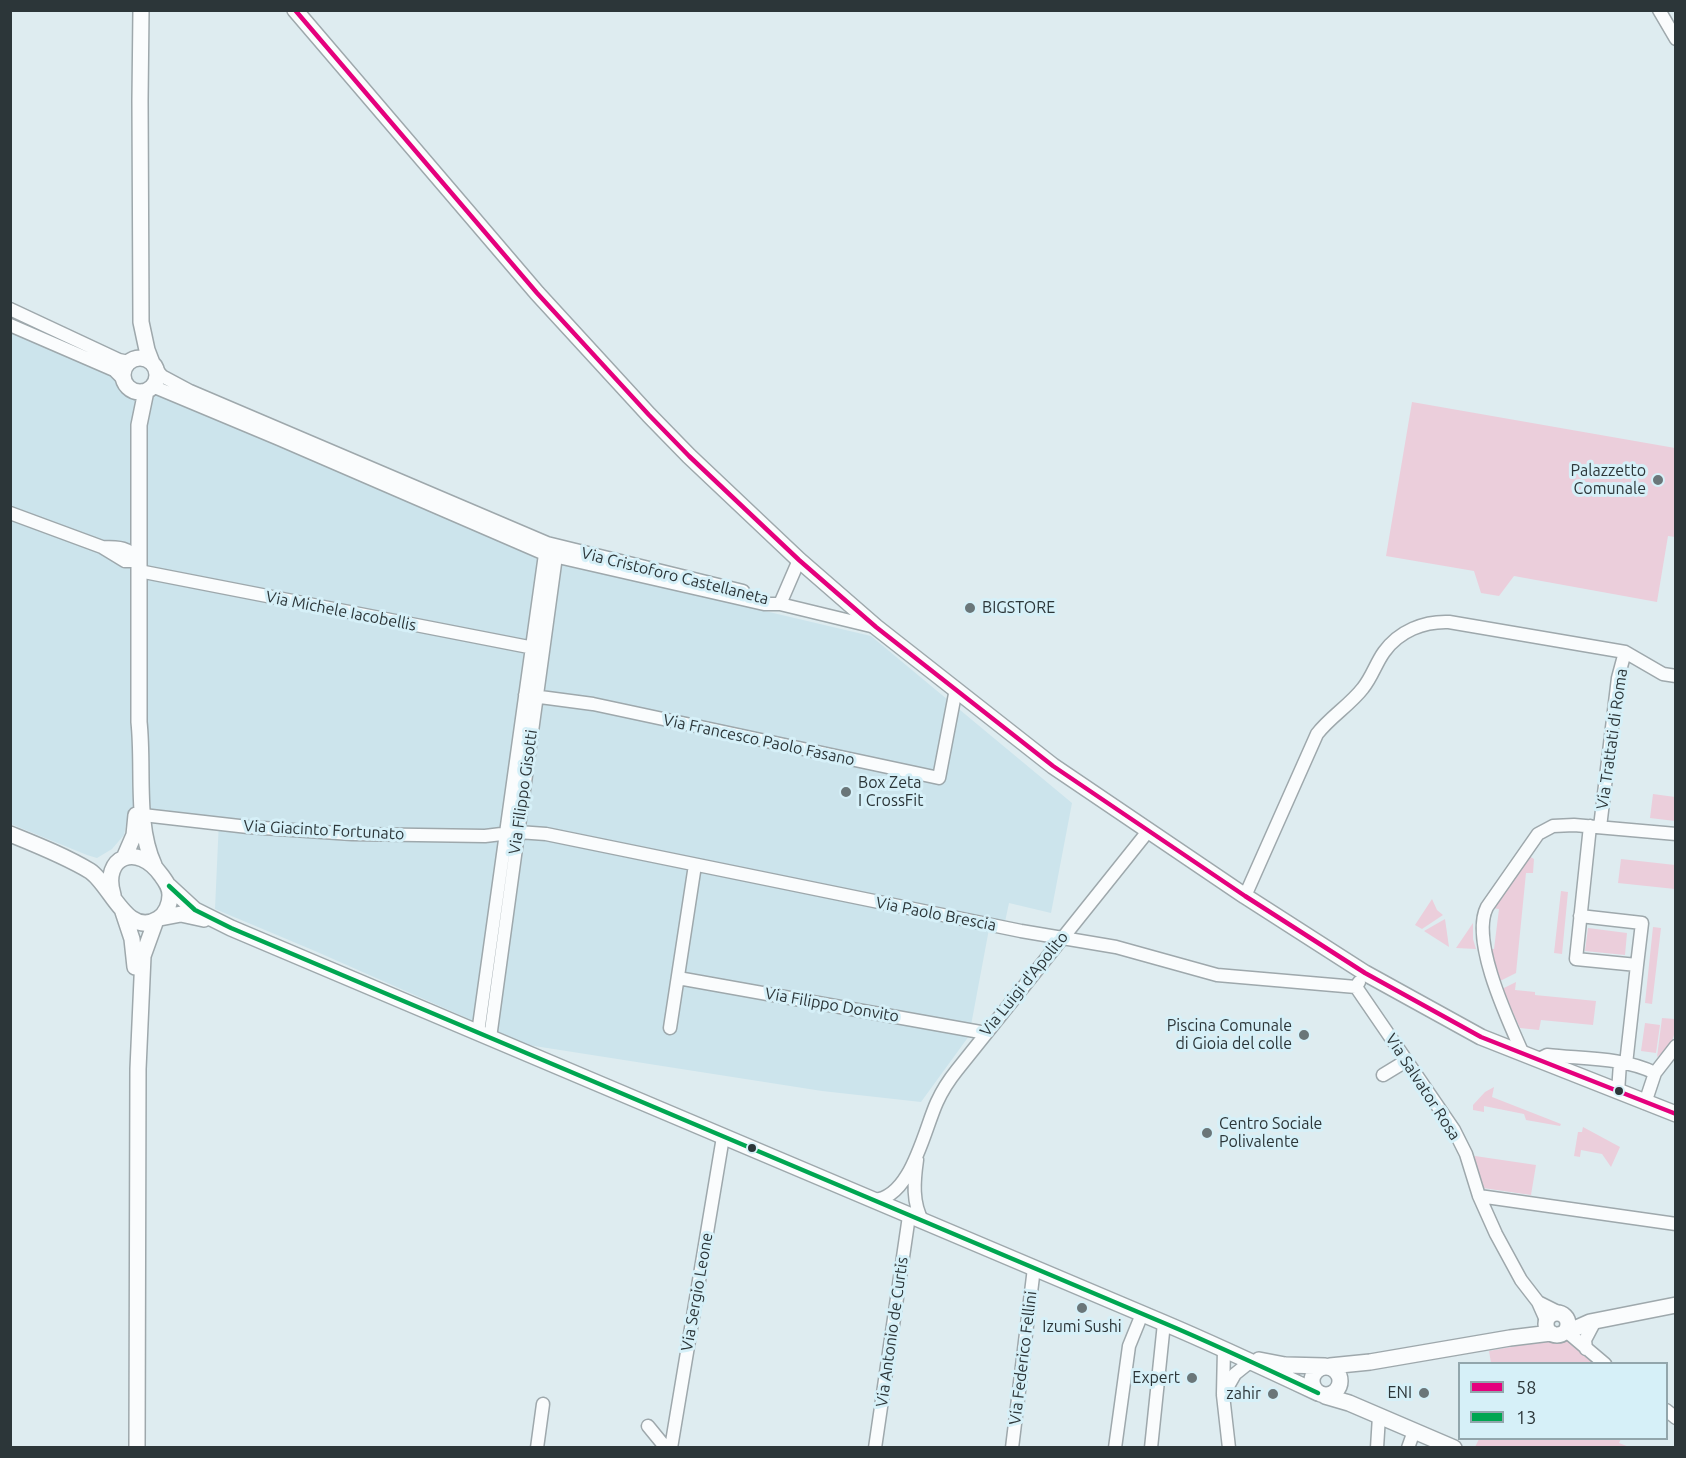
<!DOCTYPE html>
<style>
body{margin:0}
#map{position:relative;width:1686px;height:1458px;overflow:hidden;background:#deecf0;font-family:Ubuntu,sans-serif}
canvas{display:block}
.frame{position:absolute;inset:0;border:12px solid #2c3639;pointer-events:none}
.legend{position:absolute;left:1458px;top:1362px;width:210px;height:78px;box-sizing:border-box;background:#d6f0f8;border:2px solid #92a6ac;margin:0;padding:8px 10px;list-style:none;font-size:18px;color:#2c3639}
.legend li{display:flex;align-items:center;gap:12px;height:30px}
.legend b{width:30px;border:2px solid #92a6ac}
</style>
<div id="map">
<canvas width="1686" height="1458"></canvas>
<div class="frame"></div>
<ul class="legend">
<li><b style="height:8px;background:#e5007d"></b>58</li>
<li><b style="height:8px;background:#00a651"></b>13</li>
</ul>
</div>
<script>
const g = document.querySelector('canvas').getContext('2d');
g.lineJoin = 'round';
function fill(path, color) { g.fillStyle = color; g.fill(path, 'evenodd'); }
function strokePath(path, color, width, dash) { g.strokeStyle = color; g.lineWidth = width; g.lineCap = dash ? 'butt' : 'round'; g.setLineDash(dash || []); g.stroke(path); }
function write(font, color, halo, rows, align = 'center') {
  g.font = font + ' Ubuntu,sans-serif'; g.lineWidth = 6; g.setLineDash([]); g.textBaseline = 'middle'; g.strokeStyle = halo; g.fillStyle = color; for (const [text, x, y, turn = 0] of rows) {
    g.save(); g.translate(x, y); g.rotate((+turn || 0) * Math.PI / 180); g.textAlign = isNaN(turn) ? turn : align; if (halo) g.strokeText(text, 0, 0); g.fillText(text, 0, 0); g.restore();
  }
}
const built = new Path2D(`
 M10,329L561,563L871,636L1072,803L1051,913L1009,903L1003,931L989,929L969,1036L921,1102L822,1091L528,1045L315,951L215,909L219,820L129,809L124,835L112,849L97,858L87,855L11,824Z`);
const green = new Path2D(`
 M1412,402L1675,448V537L1668,536L1657,602L1514,576L1499,596L1481,593L1474,571L1386,556Z
 M1653,794L1675,797V821L1650,818Z
 M1529,856L1534,859L1533,873H1526L1516,973L1500,981L1489,949H1494L1499,909L1492,908Z
 M1621,859L1675,865V861V889L1618,883Z
 M1561,891L1568,892L1562,954L1554,953Z
 M1432,899L1437,910L1443,915L1422,929L1415,925Z
 M1445,919L1449,947L1424,931Z
 M1473,923V939L1476,949L1456,948Z
 M1653,927L1661,928L1652,1004L1645,1003Z
 M1588,928L1627,933L1625,955L1585,951Z
 M1516,982L1515,990L1535,992V995L1596,1001L1593,1025L1541,1020L1539,1030L1520,1028L1502,989Z
 M1662,1018L1675,1019C1676,1037 1672,1046 1657,1057Z
 M1645,1023L1660,1025L1656,1053L1641,1051Z
 M1494,1087L1492,1097L1561,1124L1560,1126L1526,1120L1524,1114L1484,1106V1112L1473,1110V1105L1485,1092Z
 M1583,1127L1620,1147L1611,1167L1602,1154L1581,1150L1580,1157L1574,1156L1578,1132H1582Z
 M1475,1156L1536,1165L1531,1195L1483,1188L1474,1163Z
 M1564,1337L1596,1363H1491L1489,1351Z
 M1621,1439L1619,1443L1629,1447H1475L1479,1439Z`);
const minor = new Path2D(`
 M1659,10L1676,39
 M10,309L119,360L129,362
 M10,325L114,370L124,380
 M155,368L162,376L190,391L547,543L743,591
 M151,388H157L279,439L545,554L764,604H780L875,627
 M10,513L102,547L125,561H139
 M102,547C118,547 130,547 139,561
 M139,571L539,649
 M780,604L799,560
 M525,695L593,704L939,778L956,689
 M143,815L248,827L352,834L485,836L518,832L546,834L1021,931L1116,947L1217,975L1356,987
 M1600,827L1618,678L1625,652
 M1245,896L1317,734C1330,717 1350,705 1363,688C1372,677 1376,663 1384,652C1399,631 1424,621 1449,622L1625,652L1663,674L1676,676
 M1580,916L1642,923L1637,965L1576,959L1590,826
 M678,978L986,1033
 M1359,982L1356,987L1454,1130L1466,1154L1479,1196L1496,1234L1521,1280L1538,1302L1558,1312
 M670,1028L695,865
 M478,1033L546,547
 M490,1038L557,549
 M1523,1054C1508,1020 1470,940 1487,907L1538,834L1553,826L1574,825L1676,834
 M1537,1060L1547,1055C1582,1059 1623,1057 1655,1073
 M1626,1064L1637,965
 M1383,1075L1406,1061
 M1618,1092L1620,1063
 M1645,1103L1655,1073L1676,1046
 M917,1160C914,1181 912,1203 923,1222
 M1479,1196L1676,1224
 M873,1200C911,1199 924,1130 937,1102C942,1091 949,1080 957,1070L1149,830
 M1538,1302L1546,1320
 M1566,1331L1605,1364
 M1586,1349L1585,1340L1595,1321
 M1223,1394L1224,1349
 M1666,1410L1676,1418
 M648,1426L666,1448
 M537,1448L543,1404
 M671,1448L723,1137
 M875,1448L909,1216
 M1012,1448L1034,1268
 M1115,1448L1129,1346L1142,1314
 M1151,1448L1164,1323
 M1229,1448L1223,1395L1235,1374L1250,1362
 M1377,1448L1379,1416
 M1408,1448L1414,1431`);
const major = new Path2D(`
 M141,10L140,100L141,322L147,350L152,363
 M295,10L537,293L649,415L689,456L799,560L876,627L1053,766L1245,896L1365,973L1481,1037L1676,1114
 M123 375a17 17 0 1 1 34 0a17 17 0 1 1-34 0Z
 M146,391L139,425V722C144,768 135,824 154,865
 M10,834C37,845 65,856 90,871C111,885 127,938 158,919C166,914 170,904 170,895C170,887 166,882 161,875C138,842 101,856 113,895
 M124,858L134,835L136,815
 M169,886L195,910L231,928L1164,1323C1216,1345 1267,1369 1318,1393
 M123,912L132,939L135,967
 M160,918L181,914L204,919
 M1546 1324a11 11 0 1 1 22 0a11 11 0 1 1-22 0Z
 M1567,1330H1572L1590,1322L1676,1305
 M1259,1360L1285,1365L1325,1366
 M1330,1366L1370,1362L1510,1338L1551,1333
 M1312 1381a14 14 0 1 1 28 0a14 14 0 1 1-28 0Z
 M1325,1396L1349,1403L1454,1448
 M137,1448L138,1069L143,956L156,920`);
const bus1 = new Path2D(`
 M295,10L537,293L649,415L689,456L799,560L876,627L1053,766L1245,896L1365,973L1481,1037L1676,1114`);
const bus2 = new Path2D(`
 M169,886L195,910L231,928L1164,1323C1216,1345 1267,1369 1318,1393`);
const markers = [
 [1658,480,6,"#6a7679"],
 [970,608,6,"#6a7679"],
 [846,792,6,"#6a7679"],
 [1304,1035,6,"#6a7679"],
 [1619,1091,5,"#2c3639"],
 [1207,1133,6,"#6a7679"],
 [752,1148,5,"#2c3639"],
 [1082,1308,6,"#6a7679"],
 [1192,1378,6,"#6a7679"],
 [1424,1393,6,"#6a7679"],
 [1273,1394,6,"#6a7679"]
];
const poiNames = [
 ["Palazzetto",1646,471],
 ["Comunale",1646,489],
 ["BIGSTORE",982,608,"left"],
 ["Box Zeta",858,783,"left"],
 ["I CrossFit",858,801,"left"],
 ["Piscina Comunale",1292,1026],
 ["di Gioia del colle",1292,1044],
 ["Centro Sociale",1219,1124,"left"],
 ["Polivalente",1219,1142,"left"],
 ["Izumi Sushi",1082,1327,"center"],
 ["Expert",1180,1378],
 ["ENI",1412,1393],
 ["zahir",1261,1394]
];
const streetNames = [
 ["Via Cristoforo Castellaneta",675,576,14],
 ["Via Michele Iacobellis",341,611,11],
 ["Via Trattati di Roma",1612,739,-82],
 ["Via Francesco Paolo Fasano",759,740,12],
 ["Via Filippo Gisotti",523,792,-82],
 ["Via Giacinto Fortunato",324,830,3],
 ["Via Paolo Brescia",936,914,11],
 ["Via Luigi d'Apolito",1024,984,-51],
 ["Via Filippo Donvito",832,1005,10],
 ["Via Salvator Rosa",1423,1087,57],
 ["Via Sergio Leone",697,1292,-80],
 ["Via Antonio de Curtis",892,1332,-82],
 ["Via Federico Fellini",1023,1358,-83]
];
fill(built, '#cce4ec');
fill(green, '#ebcedb');
strokePath(minor, '#9ea8ac', 15);
strokePath(major, '#9ea8ac', 18);
strokePath(minor, '#fafcfd', 12);
strokePath(major, '#fafcfd', 15);
strokePath(bus1, '#e5007d', 4.5);
strokePath(bus2, '#00a651', 4.5);
for (const [x, y, r, color] of markers) { const dot = new Path2D(); dot.arc(x, y, r, 0, 2 * Math.PI); g.fillStyle = color; g.fill(dot); strokePath(dot, '#d6f0f8', 2); }
write('16px', '#2c3639', '#d6f0f8', poiNames, 'right');
write('16px', '#2c3639', '#d6f0f8', streetNames);
</script>
